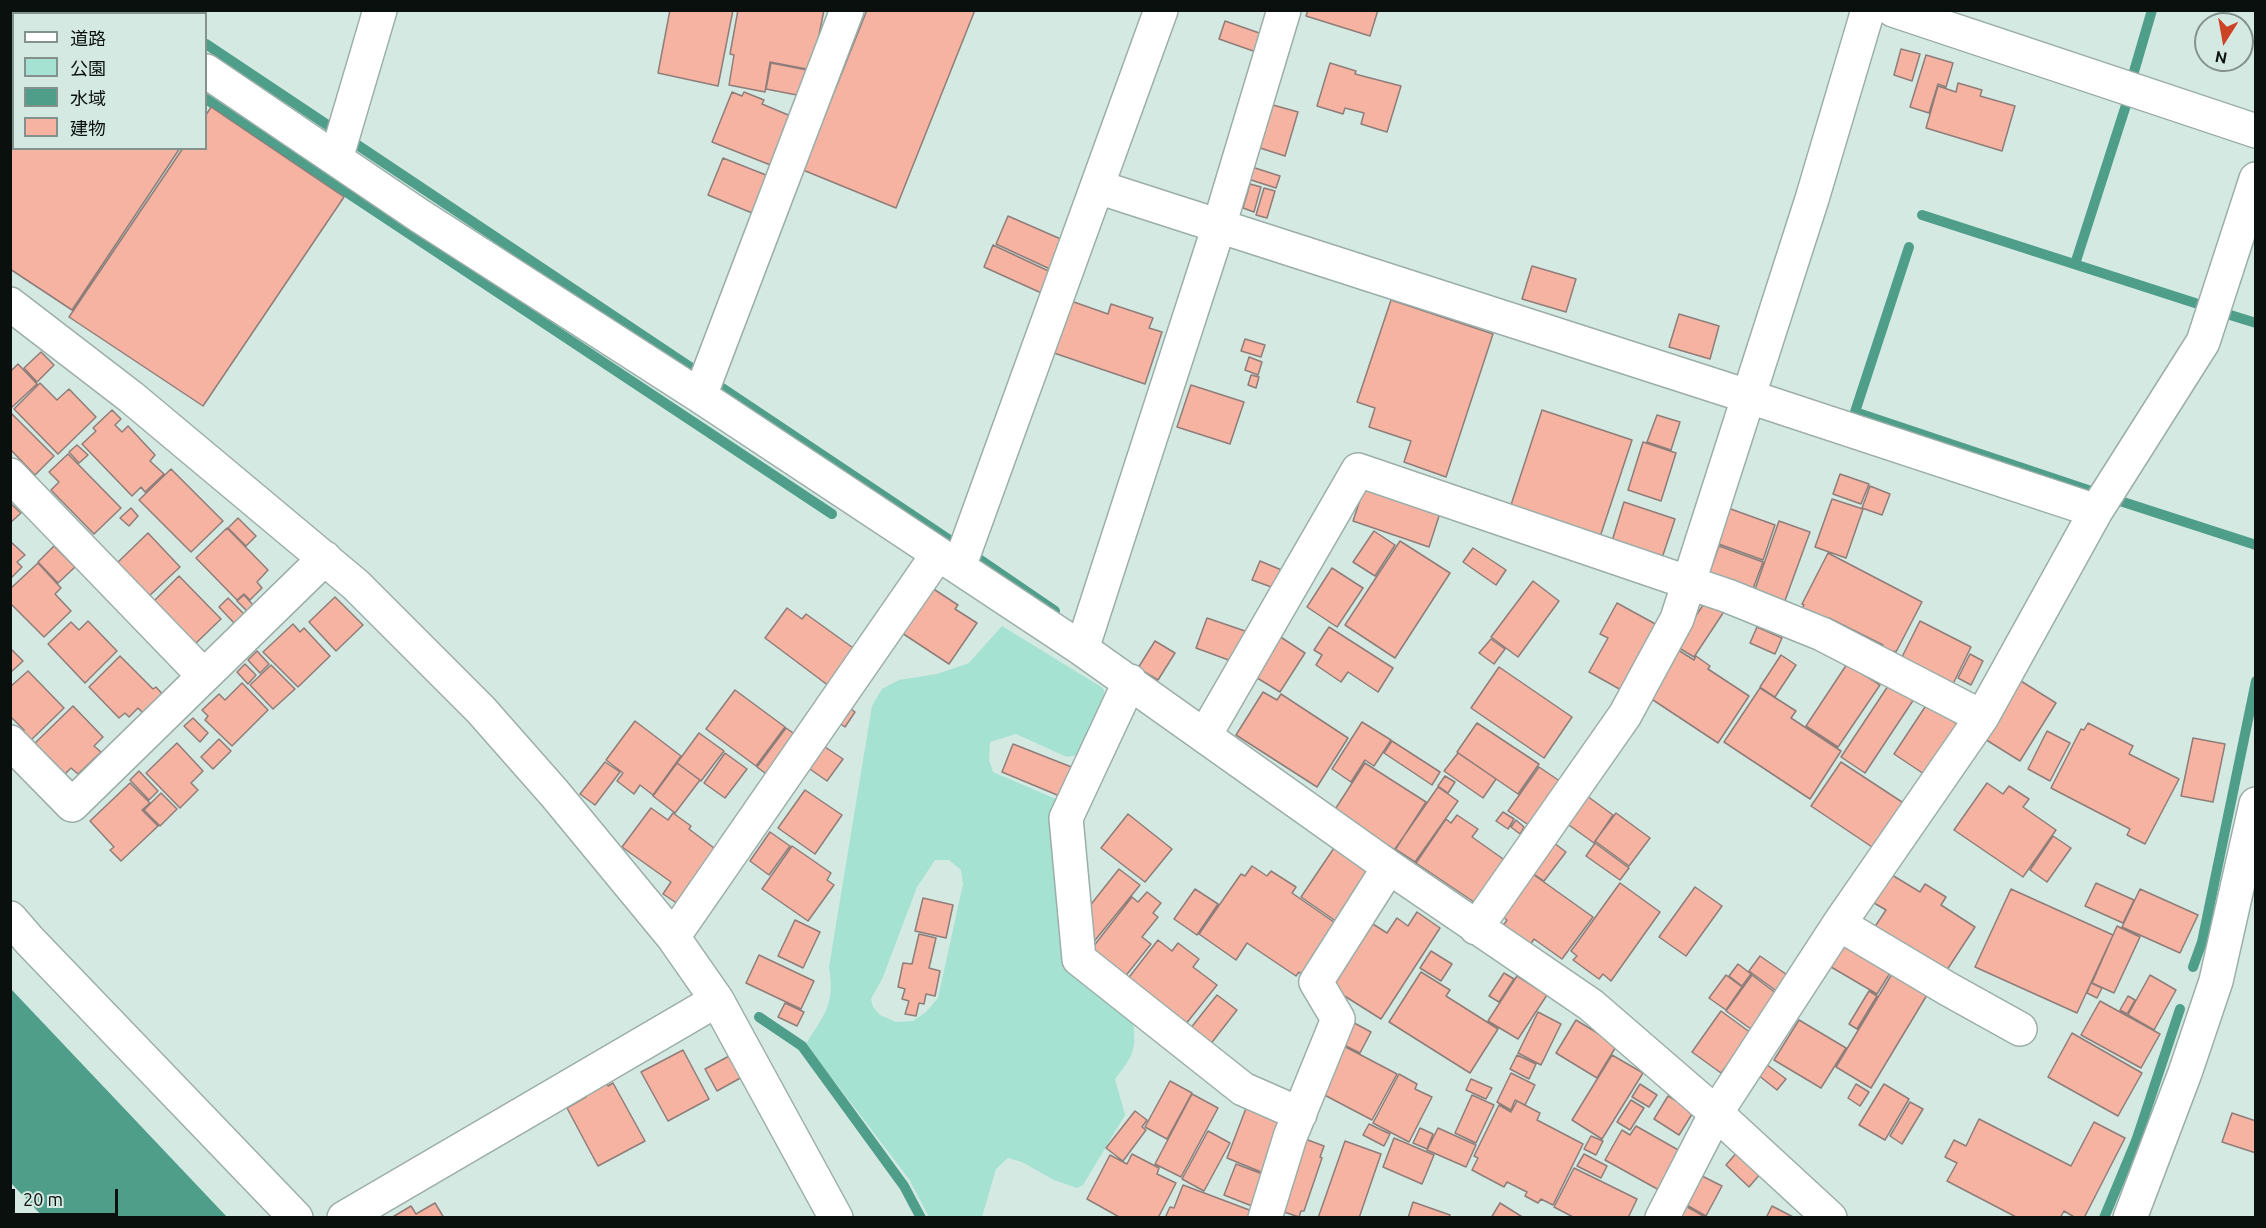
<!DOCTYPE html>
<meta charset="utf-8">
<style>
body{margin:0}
#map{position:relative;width:2266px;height:1228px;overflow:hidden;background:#d5e9e3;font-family:Ubuntu,"Noto Sans JP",sans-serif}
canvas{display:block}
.frame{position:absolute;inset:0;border:12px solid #0a100e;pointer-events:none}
.legend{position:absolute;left:12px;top:12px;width:195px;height:138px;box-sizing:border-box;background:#d5e9e3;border:2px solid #84928e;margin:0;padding:8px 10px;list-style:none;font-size:18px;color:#0a100e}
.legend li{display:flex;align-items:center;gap:12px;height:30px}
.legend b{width:30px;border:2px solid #84928e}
.north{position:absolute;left:2194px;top:12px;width:60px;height:60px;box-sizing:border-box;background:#d5e9e3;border:2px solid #84928e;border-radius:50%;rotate:191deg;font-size:16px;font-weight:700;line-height:24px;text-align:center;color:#0a100e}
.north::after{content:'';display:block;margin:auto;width:21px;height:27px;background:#cc4224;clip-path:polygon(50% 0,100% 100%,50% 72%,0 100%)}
.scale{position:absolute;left:12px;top:1189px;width:106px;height:27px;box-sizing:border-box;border:3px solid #0a100e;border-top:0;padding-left:8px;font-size:18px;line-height:21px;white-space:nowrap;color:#0a100e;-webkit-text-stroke:4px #d5e9e3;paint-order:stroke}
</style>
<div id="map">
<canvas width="2266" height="1228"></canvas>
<div class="frame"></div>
<ul class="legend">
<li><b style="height:8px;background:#fff"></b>道路</li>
<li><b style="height:16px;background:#a5e2d1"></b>公園</li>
<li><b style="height:16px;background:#4e9e8a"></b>水域</li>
<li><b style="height:16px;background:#f7b3a2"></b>建物</li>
</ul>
<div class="north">N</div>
<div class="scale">20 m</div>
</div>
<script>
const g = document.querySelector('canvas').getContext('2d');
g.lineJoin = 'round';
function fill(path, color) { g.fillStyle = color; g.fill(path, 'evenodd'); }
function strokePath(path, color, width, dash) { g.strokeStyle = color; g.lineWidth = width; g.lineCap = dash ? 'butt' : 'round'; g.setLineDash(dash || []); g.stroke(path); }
const green = new Path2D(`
 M1002,626L1103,688L1107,700L1077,755L1067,757L1016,734L990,742L989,760L993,772L1056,799L1059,804L1056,872L1133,1023C1137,1051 1132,1057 1115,1079L1125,1115L1083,1185L1077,1188L1054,1180L1022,1162L1008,1158L996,1169L982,1217H929L909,1179L806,1044C825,1013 835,1005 829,967L872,706L882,689L899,680L937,674L969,663ZM935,860H949L961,870L963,884L938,998L926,1012L913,1021L896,1022L880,1015L873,1007L871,999L883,977L917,887Z`);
const water = new Path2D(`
 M11,989L227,1217H43L11,1183Z`);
const stream = new Path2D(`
 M155,10L160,14
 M206,44L335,130
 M2133,75L2152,10
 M206,99L832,514
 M350,140L696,371
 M1922,215L2195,303
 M1909,247L1855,412L2091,491
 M2075,264L2127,102
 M2227,314L2256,323
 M722,388L957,545
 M2120,501L2256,545
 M973,555L1055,611
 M2193,967L2202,942L2256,681
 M759,1017L802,1046L904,1186L921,1218
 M2104,1218L2136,1141L2180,1009`);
const building = new Path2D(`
 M670,10H733L718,86L658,73Z
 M738,10H824L812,70L770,62L765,92L729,85L734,55L730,54Z
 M867,10H975L896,208L803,170Z
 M1308,10H1378L1370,36L1306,16Z
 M1225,21L1265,35L1259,53L1219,39Z
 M1901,49L1920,54L1912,81L1894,75Z
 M1926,55L1953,63L1946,87L1938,84L1929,113L1910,107Z
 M771,63L807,70L802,96L766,89Z
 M1330,63L1356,71L1355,74L1401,86L1387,132L1361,124L1364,113L1345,108L1343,114L1317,106Z
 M1958,83L1982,90L1980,96L2015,106L2002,151L1926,128L1938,86L1956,92Z
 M732,92L742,96L744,92L764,100L762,104L793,117L773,166L712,142Z
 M1273,105L1298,112L1285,156L1260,148Z
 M211,107L344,197L203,406L69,317L183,148H206V115Z
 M14,118V148H180L72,310L10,269V122Z
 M723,158L771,177L757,215L708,195Z
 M1252,167L1280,176L1276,188L1248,179Z
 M1250,184L1261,187L1254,212L1243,208Z
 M1264,188L1275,191L1267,218L1256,215Z
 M1008,216L1063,240L1050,269L996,244Z
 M993,245L1057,275L1048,296L984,267Z
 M1532,266L1576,279L1566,312L1522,299Z
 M1391,300L1493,334L1446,477L1404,462L1411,441L1369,427L1375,408L1357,402Z
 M1071,301L1108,314L1111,304L1153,318L1149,328L1162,332L1145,384L1054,353Z
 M1679,314L1719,326L1710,359L1669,347Z
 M1245,339L1265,345L1261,357L1241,351Z
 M41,352L54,365L37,382L24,368Z
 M1249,357L1262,362L1258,375L1245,370Z
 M18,364L37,384L10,409V372Z
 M1251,375L1259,377L1256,388L1248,385Z
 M40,383L57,400L69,389L96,417L58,454L14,409Z
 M1191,385L1244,402L1230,444L1177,427Z
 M112,410L121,419L115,425L122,432L128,426L155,455L150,461L164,474L145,492L141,487L132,496L82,444L96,431L93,428Z
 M1542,410L1632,440L1600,537L1510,508Z
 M11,413L54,456L35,475L10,449Z
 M1657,415L1680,422L1671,450L1647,442Z
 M1643,442L1676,453L1661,501L1628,490Z
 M77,445L88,455L79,463L69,452Z
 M68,454L121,508L94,534L51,490L59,482L49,472Z
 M171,469L223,521L191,552L139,500Z
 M1840,474L1869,484L1861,504L1833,494Z
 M1365,485L1441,510L1429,547L1353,521Z
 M1870,486L1890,494L1882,515L1862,508Z
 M1832,499L1863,509L1846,558L1815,547Z
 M1624,502L1675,519L1662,558L1612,541Z
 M10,503L21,513L10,523Z
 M131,508L138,516L129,526L120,518Z
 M1728,508L1775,525L1763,560L1716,543Z
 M238,518L256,536L246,546L228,528Z
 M1779,521L1810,532L1783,606L1753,595Z
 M227,528L268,570L257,582L262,588L250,600L244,594L237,600L196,558Z
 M1374,531L1395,545L1375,576L1353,562Z
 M148,533L180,567L148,597L116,564Z
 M10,541L25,555L17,562L22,567L10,579Z
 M1400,541L1450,573L1395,658L1345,625Z
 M54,546L75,567L58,583L38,562Z
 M1719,546L1763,562L1751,594L1707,579Z
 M1473,548L1506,570L1496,585L1463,562Z
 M1828,553L1922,602L1896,652L1894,651L1888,662L1877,656L1883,645L1829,618L1825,626L1800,613L1804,605L1802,604Z
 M1260,561L1284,571L1277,589L1252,580Z
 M38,563L61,588L55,594L71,611L44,637L10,603V589Z
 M1332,568L1363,588L1337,627L1307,607Z
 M179,576L221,619L195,644L154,601Z
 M1533,581L1559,601L1518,657L1491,637Z
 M932,588L958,605L955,609L977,623L949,664L902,633Z
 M244,595L253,605L247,611L237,601Z
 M335,597L363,625L336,651L309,622Z
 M228,598L245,615L235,624L219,607Z
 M1707,599L1725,610L1694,657L1676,646Z
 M1617,603L1659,626L1623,691L1589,672L1608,638L1600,634Z
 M787,608L802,619L806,614L856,650L829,686L765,638Z
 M1207,618L1245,631L1234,662L1196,648Z
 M88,621L117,651L85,683L48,644L71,622L79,630Z
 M1920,621L1971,647L1950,690L1899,663Z
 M293,624L300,632L304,628L330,656L298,687L263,652Z
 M1329,627L1393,668L1378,692L1348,672L1341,682L1316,665L1322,655L1314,650Z
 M1757,627L1782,638L1775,654L1750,643Z
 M1279,636L1305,653L1280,692L1254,676Z
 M1491,639L1505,649L1494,664L1479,653Z
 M1155,641L1175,653L1158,680L1138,668Z
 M10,648L23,661L10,673Z
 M1675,648L1694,660L1696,656L1710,666L1708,669L1749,696L1718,743L1644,694Z
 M257,651L269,664L260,673L248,660Z
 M1970,654L1983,661L1971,685L1958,678Z
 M1781,655L1796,665L1775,697L1760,687Z
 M120,656L153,689L156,687L165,697L145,715L138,708L129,717L125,713L119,718L89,687Z
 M245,664L256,675L248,684L237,672Z
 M1847,664L1880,685L1838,747L1806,726Z
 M271,665L295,689L273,709L250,685Z
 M1499,667L1572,717L1544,758L1471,708Z
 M28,671L64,708L30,741L22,732L24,730L10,716V687Z
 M2016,678L2056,703L2020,761L1980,736Z
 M242,683L268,710L232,746L205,720L208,716L202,710L219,694L225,700Z
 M1890,683L1914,699L1865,773L1841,757Z
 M1760,688L1796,711L1791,718L1841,751L1810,799L1724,742Z
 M735,690L785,727L756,766L706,729Z
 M1263,692L1277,700L1281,694L1348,738L1317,787L1236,735Z
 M1927,704L1960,726L1927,776L1894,754Z
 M846,705L855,712L845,727L836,721Z
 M73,706L103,737L94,746L101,752L78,774L71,768L63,776L33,745Z
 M193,718L208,733L200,742L184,726Z
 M635,721L681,756L653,795L640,785L634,794L617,781L623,773L606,760Z
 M1362,722L1391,740L1374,766L1365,760L1351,782L1332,769Z
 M1477,723L1539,764L1518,794L1457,752Z
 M2088,723L2133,746L2129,754L2179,779L2145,844L2127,835L2130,829L2051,788L2081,729L2084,730Z
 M786,728L799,737L769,776L757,767Z
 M2047,731L2070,743L2050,781L2028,769Z
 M699,733L724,751L701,781L677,763Z
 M2193,738L2225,744L2213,802L2181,796Z
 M219,739L231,751L213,769L201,757Z
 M1392,741L1440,772L1432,785L1384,753Z
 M177,743L203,771L191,783L198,790L180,808L146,773Z
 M1013,744L1074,768L1062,797L1002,772Z
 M822,745L843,759L827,781L807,767Z
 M725,753L747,769L725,798L704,783Z
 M1458,753L1496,779L1483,798L1444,771Z
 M605,762L620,772L595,805L580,794Z
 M1841,762L1905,804L1875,849L1811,806Z
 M677,763L700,780L675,813L653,796Z
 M1365,763L1426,802L1395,850L1334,811Z
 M1539,767L1567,786L1536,830L1508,811Z
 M139,771L158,791L149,800L130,780Z
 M1445,776L1455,782L1448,793L1438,786Z
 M130,783L150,803L142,810L158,826L121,861L110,850L114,847L90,821Z
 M1987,783L2003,794L2009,786L2029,799L2023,807L2056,830L2023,877L1954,830Z
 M1438,787L1458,801L1415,862L1395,849Z
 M805,790L842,815L815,854L778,828Z
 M161,793L177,809L160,826L144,810Z
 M1583,793L1613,815L1594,843L1562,820Z
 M651,808L668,820L673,813L691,826L689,829L718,851L678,904L663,894L671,882L622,847Z
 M1503,812L1514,819L1508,829L1496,821Z
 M1616,813L1650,838L1629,866L1595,841Z
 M1128,814L1172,849L1145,882L1101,848Z
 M1457,815L1478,829L1472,837L1506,861L1477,904L1416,863L1446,819L1451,823Z
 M1516,820L1524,827L1520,834L1511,827Z
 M770,832L790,846L769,875L750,861Z
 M2053,836L2071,848L2047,882L2030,870Z
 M1550,840L1566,852L1544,881L1528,870Z
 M1595,843L1629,868L1620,880L1586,856Z
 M792,846L831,873L827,880L834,885L808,921L762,889Z
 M1334,848L1374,875L1340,924L1301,897Z
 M1252,866L1267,876L1271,871L1296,887L1292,893L1341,927L1302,975L1299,972L1296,976L1247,943L1236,960L1199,934L1241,874L1245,876Z
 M1119,869L1140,885L1092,944L1081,917Z
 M1527,870L1593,917L1562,959L1534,939L1528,948L1501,929L1507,920L1496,912Z
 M1892,875L1920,892L1925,884L1946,897L1941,905L1975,927L1945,973L1874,928L1886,910L1874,903Z
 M1620,883L1660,912L1611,981L1603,974L1599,979L1573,960L1577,956L1571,951Z
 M2096,883L2134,900L2123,923L2085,906Z
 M1695,887L1722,906L1686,956L1659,937Z
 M1195,889L1218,904L1197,935L1174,919Z
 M2011,889L2113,935L2077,1013L1975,967Z
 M2140,889L2198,915L2180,953L2122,927Z
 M1147,892L1161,903L1153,913L1158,917L1142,937L1151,944L1120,983L1086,956L1132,897L1138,902Z
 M923,898L953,905L946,938L915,931Z
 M1417,912L1440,928L1381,1019L1335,990L1326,978L1365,919L1387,933L1397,918L1408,926Z
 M795,920L820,932L803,968L778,956Z
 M2117,926L2140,937L2114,993L2092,983Z
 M919,934L936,938L929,968L940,971L935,996L926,994L924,1004L919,1003L916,1016L905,1014L909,1001L902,999L905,989L898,987L903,963L912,964Z
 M1844,934L1895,965L1877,994L1826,964Z
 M1158,940L1172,951L1178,943L1199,959L1193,967L1217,985L1181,1030L1123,985Z
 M1431,951L1452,964L1441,981L1420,968Z
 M759,955L814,981L801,1009L746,983Z
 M1760,956L1793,979L1782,995L1749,971Z
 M1738,964L1751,974L1742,986L1729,976Z
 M1898,964L1933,985L1871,1088L1836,1067Z
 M1421,972L1450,990L1446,996L1498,1029L1470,1073L1389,1022Z
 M1504,973L1514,979L1499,1002L1489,996Z
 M1726,975L1742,987L1726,1010L1709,998Z
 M1752,975L1781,997L1755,1032L1726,1011Z
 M2150,975L2176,990L2154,1030L2128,1015Z
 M1517,976L1547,995L1518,1039L1488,1021Z
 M2091,983L2102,988L2097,998L2087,993Z
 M1869,991L1877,996L1857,1029L1849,1024Z
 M1217,995L1237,1010L1206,1050L1186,1034Z
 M2128,996L2135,1000L2127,1014L2120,1010Z
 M2100,1001L2160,1034L2141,1068L2081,1035Z
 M785,1003L804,1012L797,1026L778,1017Z
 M1721,1011L1751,1033L1721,1073L1692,1052Z
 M1538,1012L1561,1024L1541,1065L1518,1053Z
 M1345,1018L1371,1032L1360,1053L1334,1040Z
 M1576,1020L1617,1045L1597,1078L1556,1053Z
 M1799,1020L1846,1048L1821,1088L1774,1060Z
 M2072,1033L2142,1073L2118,1116L2048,1077Z
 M1338,1043L1397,1074L1372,1120L1313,1089Z
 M683,1050L709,1099L668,1121L641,1072Z
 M731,1055L744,1076L717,1091L705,1069Z
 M1517,1055L1536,1064L1529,1079L1510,1069Z
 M1612,1055L1643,1073L1602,1139L1572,1120Z
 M1766,1064L1786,1079L1777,1090L1758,1075Z
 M1511,1073L1535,1085L1525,1105L1515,1100L1511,1110L1497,1102Z
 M1399,1074L1417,1084L1415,1089L1432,1097L1409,1142L1373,1123Z
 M1471,1079L1492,1088L1486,1099L1466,1090Z
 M606,1081L608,1086L613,1083L645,1141L598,1166L567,1108L586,1097L584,1093Z
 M1170,1081L1192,1093L1167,1139L1145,1127Z
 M1640,1084L1657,1095L1649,1107L1632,1097Z
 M1856,1084L1869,1092L1860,1106L1848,1098Z
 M1884,1084L1909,1099L1885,1140L1859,1125Z
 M1192,1094L1218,1108L1181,1177L1155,1164Z
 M1472,1095L1494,1105L1476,1143L1455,1133Z
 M1668,1096L1694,1111L1679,1135L1654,1119Z
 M1631,1100L1644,1108L1630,1130L1617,1122Z
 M1517,1101L1540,1113L1537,1120L1583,1144L1553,1205L1541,1199L1538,1203L1525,1196L1527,1192L1507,1182L1504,1187L1472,1170L1478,1158L1474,1156L1499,1105L1511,1112Z
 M1910,1102L1923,1109L1902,1144L1890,1136Z
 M1248,1103L1287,1119L1266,1174L1227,1158Z
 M1135,1111L1147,1120L1142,1127L1146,1130L1123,1161L1106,1148Z
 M2232,1113L2256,1121V1153L2222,1142Z
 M1979,1119L2071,1166L2094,1122L2125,1138L2084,1218H2076L2064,1211L2060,1218H2018L1947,1181L1957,1163L1945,1157L1954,1140L1966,1146Z
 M1369,1124L1390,1134L1384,1146L1363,1135Z
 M1636,1126L1680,1151L1659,1190L1605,1160L1622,1130L1630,1135Z
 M1420,1128L1433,1134L1427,1149L1413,1143Z
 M1438,1128L1476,1145L1466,1167L1427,1150Z
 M1208,1131L1230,1143L1204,1191L1182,1179Z
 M1297,1136L1324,1146L1320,1157L1322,1158L1304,1211H1301L1299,1217L1272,1208Z
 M1591,1136L1603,1141L1596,1155L1584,1149Z
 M1394,1138L1434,1155L1422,1184L1383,1167Z
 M1345,1141L1381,1154L1359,1218H1318Z
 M1738,1151L1761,1173L1749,1187L1726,1165Z
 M1132,1154L1159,1168L1157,1174L1176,1183L1158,1218H1121L1087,1199L1110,1155L1127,1164Z
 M1584,1154L1607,1166L1601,1178L1577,1166Z
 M1236,1164L1265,1175L1252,1206L1224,1195Z
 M1574,1168L1637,1199L1628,1218H1575L1554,1207Z
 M1698,1174L1722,1186L1706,1216L1683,1203Z
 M1183,1185L1252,1211L1250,1218H1165L1170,1207L1174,1208Z
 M1413,1202L1450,1215L1449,1218H1408Z
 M435,1203L444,1218H391L411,1206L416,1214Z
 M1500,1203L1524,1218H1491Z
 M1682,1204L1707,1218H1675Z
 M1772,1206L1795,1218H1766Z`);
const minor = new Path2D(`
 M116,10L121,14
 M1893,10L2256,131
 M58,14L60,10
 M206,71L420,216L700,396L1082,649L1389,867L1591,1005L1716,1113L1830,1218
 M10,85L14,81
 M336,159L380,10
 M1098,187L1750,397L2096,511
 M10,304L131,397L356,585L481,710L555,794L673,937L717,1000L836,1218
 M700,396L847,10
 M10,475L204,676
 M959,567L1161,10
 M1082,649L1219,226L1284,10
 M1130,681L1066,818L1079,959L1243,1089L1300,1114
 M1205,735L1358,470L1728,596L1822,634L1982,717
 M10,742L72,805L325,558
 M10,918L29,940L296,1218
 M1839,924L1948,989L2020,1029
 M1476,928L1625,715L1677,619L1812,199L1868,10
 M673,937L938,554
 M344,1218L717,1000
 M1265,1218L1290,1137L1338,1019L1316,982L1389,867
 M1662,1218L1716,1113L1839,924L1982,717L2096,511L2203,342L2256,179
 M2130,1218L2185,1073L2216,981L2256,804`);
fill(green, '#a5e2d1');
fill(water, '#4e9e8a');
strokePath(stream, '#4e9e8a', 10);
fill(building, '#f7b3a2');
strokePath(building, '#8e7d79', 1.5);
strokePath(minor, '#9caea9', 36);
strokePath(minor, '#fff', 33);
</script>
